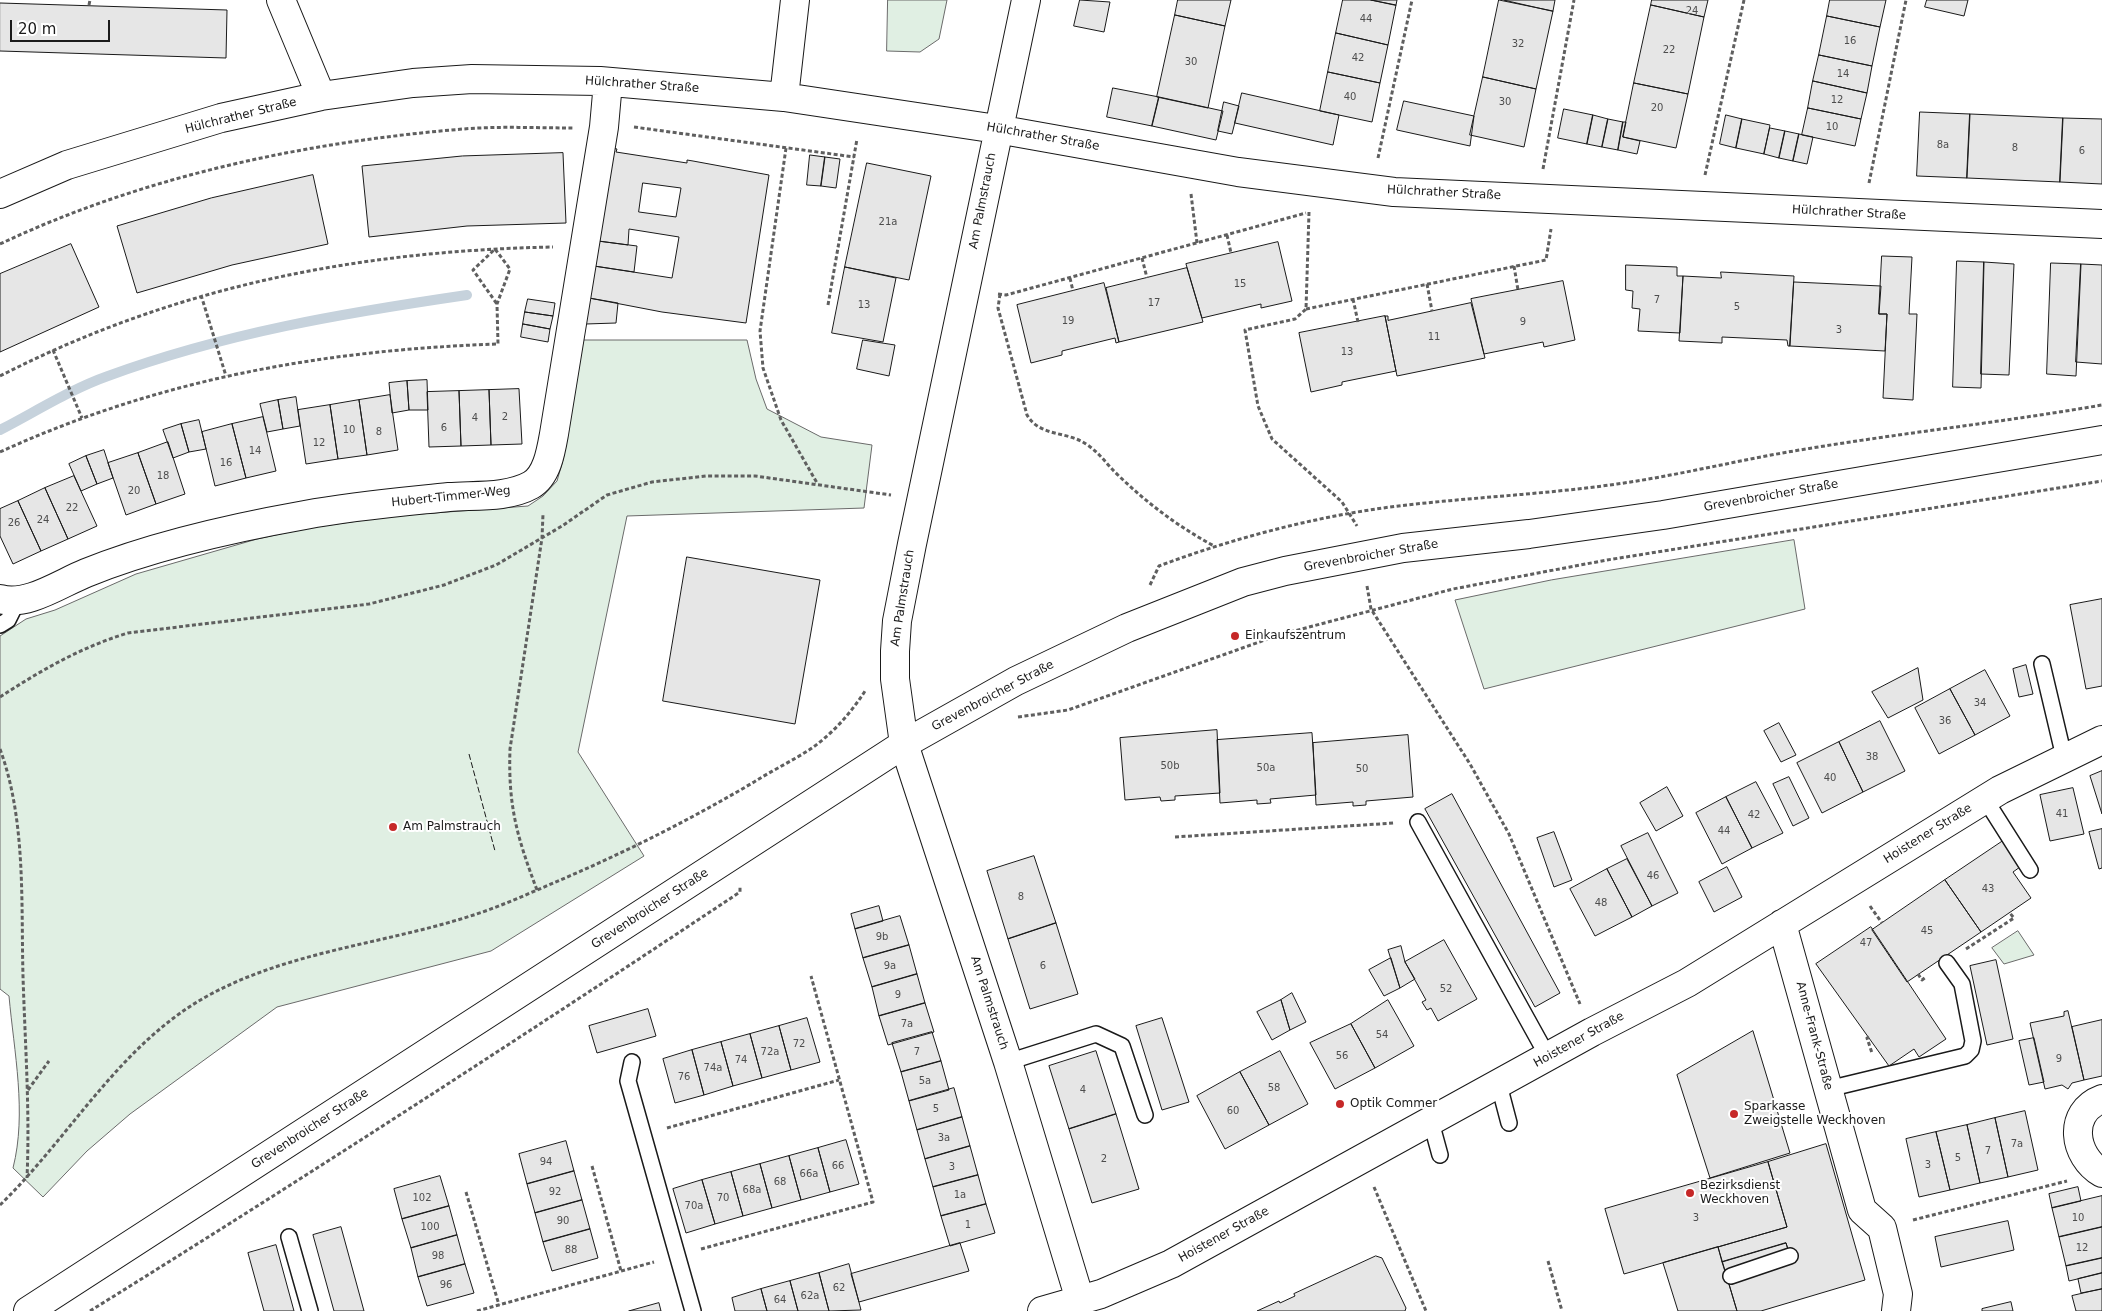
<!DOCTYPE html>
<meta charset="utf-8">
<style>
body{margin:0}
#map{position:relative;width:2102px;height:1311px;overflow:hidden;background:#fff;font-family:"DejaVu Sans",sans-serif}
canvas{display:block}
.scale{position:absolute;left:10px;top:20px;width:100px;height:22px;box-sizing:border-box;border:2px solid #1a1a1a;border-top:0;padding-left:6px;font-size:15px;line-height:18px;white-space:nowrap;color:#1a1a1a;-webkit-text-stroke:4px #fff;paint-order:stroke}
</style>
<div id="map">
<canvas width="2102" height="1311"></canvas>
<div class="scale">20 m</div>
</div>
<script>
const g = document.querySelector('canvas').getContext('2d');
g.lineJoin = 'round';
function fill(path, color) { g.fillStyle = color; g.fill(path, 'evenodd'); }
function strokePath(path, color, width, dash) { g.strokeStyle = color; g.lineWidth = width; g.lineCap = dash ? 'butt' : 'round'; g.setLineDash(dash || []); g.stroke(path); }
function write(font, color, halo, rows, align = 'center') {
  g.font = font + ' "DejaVu Sans",sans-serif'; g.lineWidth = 4; g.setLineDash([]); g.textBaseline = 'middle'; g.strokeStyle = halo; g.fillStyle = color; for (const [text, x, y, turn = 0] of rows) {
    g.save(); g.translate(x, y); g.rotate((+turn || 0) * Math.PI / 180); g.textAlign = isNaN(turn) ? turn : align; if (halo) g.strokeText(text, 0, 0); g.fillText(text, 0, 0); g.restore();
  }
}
const green = new Path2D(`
 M888,0H947L939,39L920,52L887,51Z
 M583,340H747L756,379L767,409L821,437L872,445L864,508L627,516L578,752L644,856L491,951L277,1007L130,1114L87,1151L43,1197L13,1168C27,1113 14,1052 9,996L0,989V636L26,619L55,610L136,574L257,539L308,528L393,516L528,506L543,496L557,481L563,460Z
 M1794,540L1805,609L1484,689L1455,600L1551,580Z
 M2018,931L2034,955L2004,964L1992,948Z`);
const stream = new Path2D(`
 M0,430C35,412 71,389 108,376C225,333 344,313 467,295`);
const building = new Path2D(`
 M1080,0L1110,2L1104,32L1074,26Z
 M1178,0H1231L1225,26L1175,15Z
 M1343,0H1371L1396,5L1388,45L1336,33Z
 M1371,0H1397L1396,5Z
 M1499,0L1553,11L1536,89L1483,77Z
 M1504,0H1555L1553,11Z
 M1652,0H1708L1704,17L1651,5Z
 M1830,0H1886L1880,27L1827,16Z
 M1927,0H1968L1964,16L1925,7Z
 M0,3L227,10L226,58L0,51Z
 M1651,5L1704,17L1688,94L1634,83Z
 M1175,15L1225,26L1208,108L1157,97Z
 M1827,16L1880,27L1872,66L1819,55Z
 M1336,33L1388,45L1380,83L1328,72Z
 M1819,55L1872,66L1867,93L1813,81Z
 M1328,72L1380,83L1372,122L1320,111Z
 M1483,77L1536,89L1524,147L1470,135Z
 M1813,81L1867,93L1861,119L1808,108Z
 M1634,83L1688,94L1676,148L1623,137Z
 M1113,88L1159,97L1152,126L1107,117Z
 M1242,93L1339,115L1333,145L1235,123Z
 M1159,97L1223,111L1216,140L1152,126Z
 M1404,101L1474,116L1470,146L1397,130Z
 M1224,102L1239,106L1232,134L1218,131Z
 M1808,108L1861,119L1855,146L1802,135Z
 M1564,109L1593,115L1587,144L1558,138Z
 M1920,112L1970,114L1967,178L1917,176Z
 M1970,114L2063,118L2060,182L1967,178Z
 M1593,115L1608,119L1602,147L1587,144Z
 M1726,115L1742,119L1736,148L1720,144Z
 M2063,118L2102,119V184L2060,182Z
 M1608,119L1623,122L1618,150L1602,147Z
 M1742,119L1770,125L1764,154L1736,148Z
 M1623,122H1626L1623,137L1640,141L1637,154L1618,150Z
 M1770,128L1785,131L1779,158L1764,154Z
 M1785,131L1799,134L1793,161L1779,158Z
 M1799,134L1813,137L1807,164L1793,161Z
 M612,148L617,149L616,152L687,163V160L693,161L769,175L746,323L662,312L589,298L594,266L672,278L679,237L629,229L628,245L598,241ZM643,183L681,188L676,217L639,212Z
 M563,153L566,223L467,226L369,237L362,166L462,156Z
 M810,155L825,157L821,186L807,185Z
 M825,157L840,159L836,188L821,186Z
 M867,163L931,176L909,280L845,267Z
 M313,175L328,244L232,265L137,293L117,226L211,198Z
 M598,241L637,246L634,272L594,266Z
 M1278,242L1292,301L1261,308V304L1202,318L1186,264Z
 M71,244L99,307L0,352V274Z
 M1882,256L1912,257L1909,314H1917L1913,400L1883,398L1887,314H1879Z
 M1957,261L1984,262L1981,388L1953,387Z
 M1984,262L2014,264L2009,375L1981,374Z
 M2051,263L2081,264L2076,376L2047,374Z
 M2081,264L2102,265V364L2076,362Z
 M1626,265L1677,267V276H1683L1680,333L1638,331L1640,309L1632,308L1633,291L1626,290Z
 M845,267L896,278L883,342L832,333Z
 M1187,268L1203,322L1119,342L1106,288Z
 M1721,272L1794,276L1790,346H1788L1787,340L1722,337V343L1679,341L1683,276L1721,278Z
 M1563,281L1575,340L1544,347L1543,342L1484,354L1471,299Z
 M1794,282L1881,286L1879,314H1887L1885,351L1790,346Z
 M1104,283L1119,342L1116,343L1115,338L1062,351V355L1031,363L1017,305Z
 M589,298L618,303L616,323L586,324Z
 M528,299L555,303L553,316L525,312Z
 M1471,303L1485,358L1397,376L1385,316H1388V320Z
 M525,312L553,316L550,329L523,324Z
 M1385,316L1396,371L1342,382V385L1311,392L1299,333Z
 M523,324L550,329L548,342L521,337Z
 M863,340L895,345L889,376L857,369Z
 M427,380L428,410H409L407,381Z
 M407,381L409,410L392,413L389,383Z
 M519,389L522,444L491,445L489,390Z
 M489,390L491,445L461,446L459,391Z
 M459,391L461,446L429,447L427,392Z
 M390,395L398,450L367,455L359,400Z
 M296,397L300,426L283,429L278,400Z
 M278,400L283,429L267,432L260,404Z
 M359,400L367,455L338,459L330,405Z
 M330,405L338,459L306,464L298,410Z
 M263,417L276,471L246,478L232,424Z
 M199,420L206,449L189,452L181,424Z
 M181,424L189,452L173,458L163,430Z
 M232,424L246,478L215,486L202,432Z
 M168,442L185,494L156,504L138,453Z
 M104,450L113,478L97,484L86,456Z
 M138,453L156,504L126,515L108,463Z
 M86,456L97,484L81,491L69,464Z
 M74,476L97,526L68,539L45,488Z
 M45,488L68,539L41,551L18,501Z
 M18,501L41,551L13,564L0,536V509Z
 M687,557L820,580L795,724L663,701Z
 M2102,599V686L2086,689L2070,605Z
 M2026,665L2033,694L2019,697L2013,669Z
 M1918,668L1923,700L1888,718L1872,692Z
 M1985,670L2010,716L1975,735L1950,689Z
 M1950,689L1975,735L1939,754L1915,708Z
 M1880,721L1905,771L1863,792L1839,742Z
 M1779,723L1796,755L1781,762L1764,731Z
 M1217,730L1220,793L1175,796V800L1161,801L1160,797L1125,800L1120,738Z
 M1312,733L1316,795L1270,799L1271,803L1257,804V800L1220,803L1217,740Z
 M1408,735L1413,797L1366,801V805L1353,806V802L1316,805L1313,743Z
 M1839,742L1863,792L1822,813L1797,763Z
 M2102,771V814L2090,776Z
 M1789,777L1809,818L1793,826L1773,784Z
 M1756,782L1783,833L1752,848L1726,797Z
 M1667,787L1683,816L1656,831L1640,803Z
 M2073,788L2084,834L2050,841L2040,795Z
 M1452,794L1560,993L1535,1007L1425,809Z
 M1726,797L1752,848L1722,864L1696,813Z
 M2102,829V868L2099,869L2089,832Z
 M1554,832L1572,880L1554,887L1537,838Z
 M1648,833L1678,893L1652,906L1621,846Z
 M2003,841L2020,867L2013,872L2031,898L1981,932L1945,880Z
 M1034,856L1056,923L1008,939L987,871Z
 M1627,859L1652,906L1632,917L1607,869Z
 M1727,867L1742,897L1714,912L1699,882Z
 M1607,869L1632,917L1595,936L1570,889Z
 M1945,880L1981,932L1907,982L1872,930Z
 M879,906L883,921L855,929L851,914Z
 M900,916L909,945L863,958L855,929Z
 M1056,923L1078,994L1030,1009L1008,939Z
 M1871,927L1946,1039L1919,1057L1914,1049L1889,1066L1816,964Z
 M1444,940L1477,999L1438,1021L1431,1008L1427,1010L1422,1002L1426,1000L1405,962Z
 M909,945L917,974L872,987L863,958Z
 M1401,946L1405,962L1415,979L1400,988L1388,950Z
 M1391,958L1400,988L1384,996L1369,970Z
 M1996,960L2013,1039L1987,1045L1970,966Z
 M917,974L925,1003L879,1016L872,987Z
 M1292,993L1306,1022L1290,1030L1281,1000Z
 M1281,1000L1290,1030L1272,1040L1257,1012Z
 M1388,1000L1414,1046L1375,1068L1351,1024Z
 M925,1003L934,1032L888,1045L879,1016Z
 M648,1009L656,1036L597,1053L589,1026Z
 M2068,1011L2084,1080L2072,1083L2068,1089L2062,1085L2045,1089L2030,1023L2064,1016V1012Z
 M807,1018L820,1062L791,1070L779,1026Z
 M1162,1018L1189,1102L1162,1110L1136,1026Z
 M2102,1020V1076L2084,1080L2072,1027Z
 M1351,1024L1375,1068L1335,1089L1310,1043Z
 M779,1026L791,1070L762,1078L750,1034Z
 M1753,1031L1790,1153L1710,1178L1677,1075Z
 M932,1032L941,1061L901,1072L892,1043Z
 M750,1034L762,1078L733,1086L721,1042Z
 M2034,1038L2044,1082L2029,1085L2019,1041Z
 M721,1042L733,1086L704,1095L692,1050Z
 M692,1050L704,1095L675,1103L663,1059Z
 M1096,1051L1116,1114L1069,1129L1049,1066Z
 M1280,1051L1308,1104L1269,1125L1240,1072Z
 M941,1061L949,1090L909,1101L901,1072Z
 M1240,1072L1269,1125L1225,1149L1197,1096Z
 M954,1088L962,1117L917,1130L909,1101Z
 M2025,1111L2038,1170L2008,1177L1995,1118Z
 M1116,1114L1139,1189L1092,1203L1069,1129Z
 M962,1117L970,1146L925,1159L917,1130Z
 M1995,1118L2008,1177L1980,1183L1967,1125Z
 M1967,1125L1980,1183L1950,1190L1936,1132Z
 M1936,1132L1950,1190L1919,1197L1906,1139Z
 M846,1140L859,1184L830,1192L818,1148Z
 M566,1141L574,1171L527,1184L519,1154Z
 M1826,1144L1865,1280L1761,1311H1737L1728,1281L1792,1262L1786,1243L1722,1262L1718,1247L1787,1227L1768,1162Z
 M970,1146L978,1175L933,1187L925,1159Z
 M818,1148L830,1192L801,1200L789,1156Z
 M789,1156L801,1200L772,1208L760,1164Z
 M1768,1162L1787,1227L1624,1274L1605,1209Z
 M760,1164L772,1208L743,1216L731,1172Z
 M574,1171L582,1200L535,1213L527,1184Z
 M731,1172L743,1216L715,1224L702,1180Z
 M978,1175L986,1204L941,1216L933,1187Z
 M440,1176L449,1206L402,1219L394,1189Z
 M702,1180L715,1224L686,1233L673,1189Z
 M2078,1187L2081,1201L2052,1208L2049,1194Z
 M2102,1196V1227L2059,1237L2052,1208Z
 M582,1200L590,1229L543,1242L535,1213Z
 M986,1204L995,1233L950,1246L941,1216Z
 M449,1206L457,1235L411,1248L402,1219Z
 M2008,1221L2014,1250L1941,1267L1935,1237Z
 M341,1227L364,1311H334L313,1235Z
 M2102,1227V1258L2066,1266L2059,1237Z
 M590,1229L598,1258L552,1271L543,1242Z
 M457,1235L465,1264L418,1277L411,1248Z
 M960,1243L969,1271L859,1302L851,1274Z
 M1786,1243L1792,1262L1728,1281L1722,1262Z
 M276,1245L294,1311H264L248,1253Z
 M1718,1247L1737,1311H1678L1663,1263Z
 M1376,1256L1382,1258L1406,1308L1405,1311H1257L1279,1301L1280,1303L1295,1296L1294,1294Z
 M2102,1258V1273L2069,1281L2066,1266Z
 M465,1264L474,1293L427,1306L418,1277Z
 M849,1264L861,1310L829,1311L819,1273Z
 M819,1273L829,1311H798L790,1281Z
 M2102,1273V1289L2081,1293L2078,1279Z
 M790,1281L798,1311H767L761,1289Z
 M761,1289L767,1311H735L732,1298Z
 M2102,1289V1311H2076L2072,1296Z
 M2011,1302L2013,1311H1982V1309Z
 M659,1303L661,1311H629Z`);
const path = new Path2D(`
 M89,5L90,0
 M634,127L854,157
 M786,148L760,331L763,368L781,420L817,483
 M1378,158L1412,0
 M1543,169L1574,0
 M1705,175L1744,0
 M1869,183L1906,0
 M1191,194L1197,243
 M1309,212L1306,309L1295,319L1245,330L1258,406L1272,439L1342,502L1357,526
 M1227,235L1231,253
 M0,244C144,176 305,142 463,129C499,126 537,128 573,128
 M1142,258L1147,278
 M1514,266L1518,290
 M1070,278L1073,291
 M1427,284L1432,311
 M998,294L1006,295L1306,213
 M1000,294L998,308L1027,415C1040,437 1067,431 1086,444C1100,453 1107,465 1119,476C1148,504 1179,527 1214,546
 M201,295L226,376
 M1353,299L1358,322
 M828,305L857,139
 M1306,309L1546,260L1551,229
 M53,350L82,418
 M0,376C176,286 357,251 553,247
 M0,452C160,379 323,350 498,344L497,304L510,269L495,249L473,270L497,304
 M1150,585L1159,566C1236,537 1325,514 1407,505C1477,497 1547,494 1617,484C1674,476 1731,462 1788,452C1892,434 1998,423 2102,405
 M1367,586L1371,609L1470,764L1509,834L1580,1004
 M0,697C40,671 81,647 128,633L369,604L444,585L496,565L562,526L607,495L652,482L706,476H755L891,495
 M1018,717L1068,710L1279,635L1453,589L1607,560L2102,481
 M0,749C26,820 21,901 23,976C25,1043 30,1110 27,1178
 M1175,837L1394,823
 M537,890C517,837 508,806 510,749L542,538L543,514
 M1870,906L1882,923
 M1966,949L2014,918L2009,912
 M1918,974L1922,980L1926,977
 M1869,1037L1867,1038L1872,1053
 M28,1090L49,1061
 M667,1128L839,1080
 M592,1166L621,1271
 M1374,1187L1426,1311
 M466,1192L499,1305
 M0,1205C72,1135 121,1042 211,994C290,952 380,944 464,918C498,908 532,892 565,878C630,850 693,818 754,782C773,770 794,760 812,748C833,733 851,713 865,691
 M1913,1220L2067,1181
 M701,1249L873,1202L811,976
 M1548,1261L1562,1311
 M90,1311C309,1175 525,1035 740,892V886
 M477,1311L654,1262`);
const service = new Path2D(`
 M0,625L8,620L18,600
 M2042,664L2064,757
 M1985,799L2030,870
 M1418,822L1548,1057
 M632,1062L628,1081L693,1311
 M1008,1062L1096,1034L1122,1046L1145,1115
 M1499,1085L1509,1123
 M1828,1089L1965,1056L1971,1050L1973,1041L1962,984L1947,963
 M1431,1122L1440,1155
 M289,1237L310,1311
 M1731,1276L1790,1256`);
const minor = new Path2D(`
 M281,0L321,96
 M1026,0L912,544L897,621L895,651V679L904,744L1008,1062L1080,1300
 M784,97L795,0
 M0,194L67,165L221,118L321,96L413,83L472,79L600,81L784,97L997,129L1238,172L1394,192L2102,224
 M0,599C27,607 61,583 86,573C155,545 232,528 305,515C353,506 401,502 449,497C474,495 508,498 531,485C547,476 551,451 554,434L604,127L608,82
 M1782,924L1862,1210L1882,1228L1898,1294L1896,1311
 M2102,1099C2067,1112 2073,1156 2102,1173
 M1042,1311L1101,1294L1171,1264L1592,1032L1687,983L2000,790L2102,740`);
const secondary = new Path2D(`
 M28,1311L904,744L1016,681L1127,628L1243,582L1285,571L1403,548L1529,534L1663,515L2102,440`);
const fence = new Path2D(`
 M469,754L495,851`);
const markers = [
 [1235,636,5,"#c62828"],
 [393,827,5,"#c62828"],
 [1340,1104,5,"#c62828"],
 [1734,1114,5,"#c62828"],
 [1690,1193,5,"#c62828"]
];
const numberNames = [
 ["24",1692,11],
 ["44",1366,19],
 ["16",1850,41],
 ["32",1518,44],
 ["22",1669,50],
 ["42",1358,58],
 ["30",1191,62],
 ["14",1843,74],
 ["40",1350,97],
 ["12",1837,100],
 ["30",1505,102],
 ["20",1657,108],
 ["10",1832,127],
 ["8a",1943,145],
 ["8",2015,148],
 ["6",2082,151],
 ["21a",888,222],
 ["15",1240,284],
 ["7",1657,300],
 ["17",1154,303],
 ["13",864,305],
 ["5",1737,307],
 ["19",1068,321],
 ["9",1523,322],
 ["3",1839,330],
 ["11",1434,337],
 ["13",1347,352],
 ["2",505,417],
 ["4",475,418],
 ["6",444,428],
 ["10",349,430],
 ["8",379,432],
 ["12",319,443],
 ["14",255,451],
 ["16",226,463],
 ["18",163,476],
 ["20",134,491],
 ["22",72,508],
 ["24",43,520],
 ["26",14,523],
 ["34",1980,703],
 ["36",1945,721],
 ["38",1872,757],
 ["50b",1170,766],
 ["50a",1266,768],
 ["50",1362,769],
 ["40",1830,778],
 ["41",2062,814],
 ["42",1754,815],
 ["44",1724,831],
 ["46",1653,876],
 ["43",1988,889],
 ["8",1021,897],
 ["48",1601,903],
 ["45",1927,931],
 ["9b",882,937],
 ["47",1866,943],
 ["9a",890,966],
 ["6",1043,966],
 ["52",1446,989],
 ["9",898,995],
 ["7a",907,1024],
 ["54",1382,1035],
 ["72",799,1044],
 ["72a",770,1052],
 ["7",917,1052],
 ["56",1342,1056],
 ["9",2059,1059],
 ["74",741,1060],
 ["74a",713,1068],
 ["76",684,1077],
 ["5a",925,1081],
 ["58",1274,1088],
 ["4",1083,1090],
 ["5",936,1109],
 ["60",1233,1111],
 ["3a",944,1138],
 ["7a",2017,1144],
 ["7",1988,1151],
 ["5",1958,1158],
 ["2",1104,1159],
 ["94",546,1162],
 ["3",1928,1165],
 ["66",838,1166],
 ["3",952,1167],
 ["66a",809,1174],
 ["68",780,1182],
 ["68a",752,1190],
 ["92",555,1192],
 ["1a",960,1195],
 ["102",422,1198],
 ["70",723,1198],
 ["70a",694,1206],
 ["3",1696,1218],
 ["10",2078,1218],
 ["90",563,1221],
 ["1",968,1225],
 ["100",430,1227],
 ["12",2082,1248],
 ["88",571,1250],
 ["98",438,1256],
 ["96",446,1285],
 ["62",839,1288],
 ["62a",810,1296],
 ["64",780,1300]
];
const streetNames = [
 ["Hülchrather Straße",642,85,4],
 ["Hülchrather Straße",241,116,-14],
 ["Hülchrather Straße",1043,137,10],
 ["Hülchrather Straße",1444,193,3],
 ["Am Palmstrauch",983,201,-79],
 ["Hülchrather Straße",1849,213,3],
 ["Grevenbroicher Straße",1771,496,-10],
 ["Hubert-Timmer-Weg",451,497,-6],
 ["Grevenbroicher Straße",1371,556,-10],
 ["Am Palmstrauch",903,598,-81],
 ["Grevenbroicher Straße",993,696,-28],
 ["Hoistener Straße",1928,834,-32],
 ["Grevenbroicher Straße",650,909,-33],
 ["Am Palmstrauch",989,1003,72],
 ["Anne-Frank-Straße",1814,1036,75],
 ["Hoistener Straße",1579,1040,-29],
 ["Grevenbroicher Straße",310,1129,-33],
 ["Hoistener Straße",1224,1235,-29]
];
const poiNames = [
 ["Einkaufszentrum",1245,636],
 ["Am Palmstrauch",403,827],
 ["Optik Commer",1350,1104],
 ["Sparkasse",1744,1107],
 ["Zweigstelle Weckhoven",1744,1121],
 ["Bezirksdienst",1700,1186],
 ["Weckhoven",1700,1200]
];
fill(green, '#e0efe3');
strokePath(green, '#6a6a6a', 1);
strokePath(stream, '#c6d2dc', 10);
fill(building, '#e6e6e6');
strokePath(building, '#1a1a1a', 1);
strokePath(service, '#1a1a1a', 18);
strokePath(minor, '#1a1a1a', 30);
strokePath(secondary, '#1a1a1a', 30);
strokePath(path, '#5f5f5f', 3, [4, 2.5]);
strokePath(service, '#fff', 15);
strokePath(minor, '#fff', 28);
strokePath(secondary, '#fff', 28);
strokePath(fence, '#1a1a1a', 1, [6, 2.5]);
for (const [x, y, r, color] of markers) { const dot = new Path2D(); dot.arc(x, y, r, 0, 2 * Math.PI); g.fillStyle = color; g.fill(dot); strokePath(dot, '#fff', 2); }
write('10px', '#4d4d4d', null, numberNames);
write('12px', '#1a1a1a', '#fff', streetNames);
write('12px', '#1a1a1a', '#fff', poiNames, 'left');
</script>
